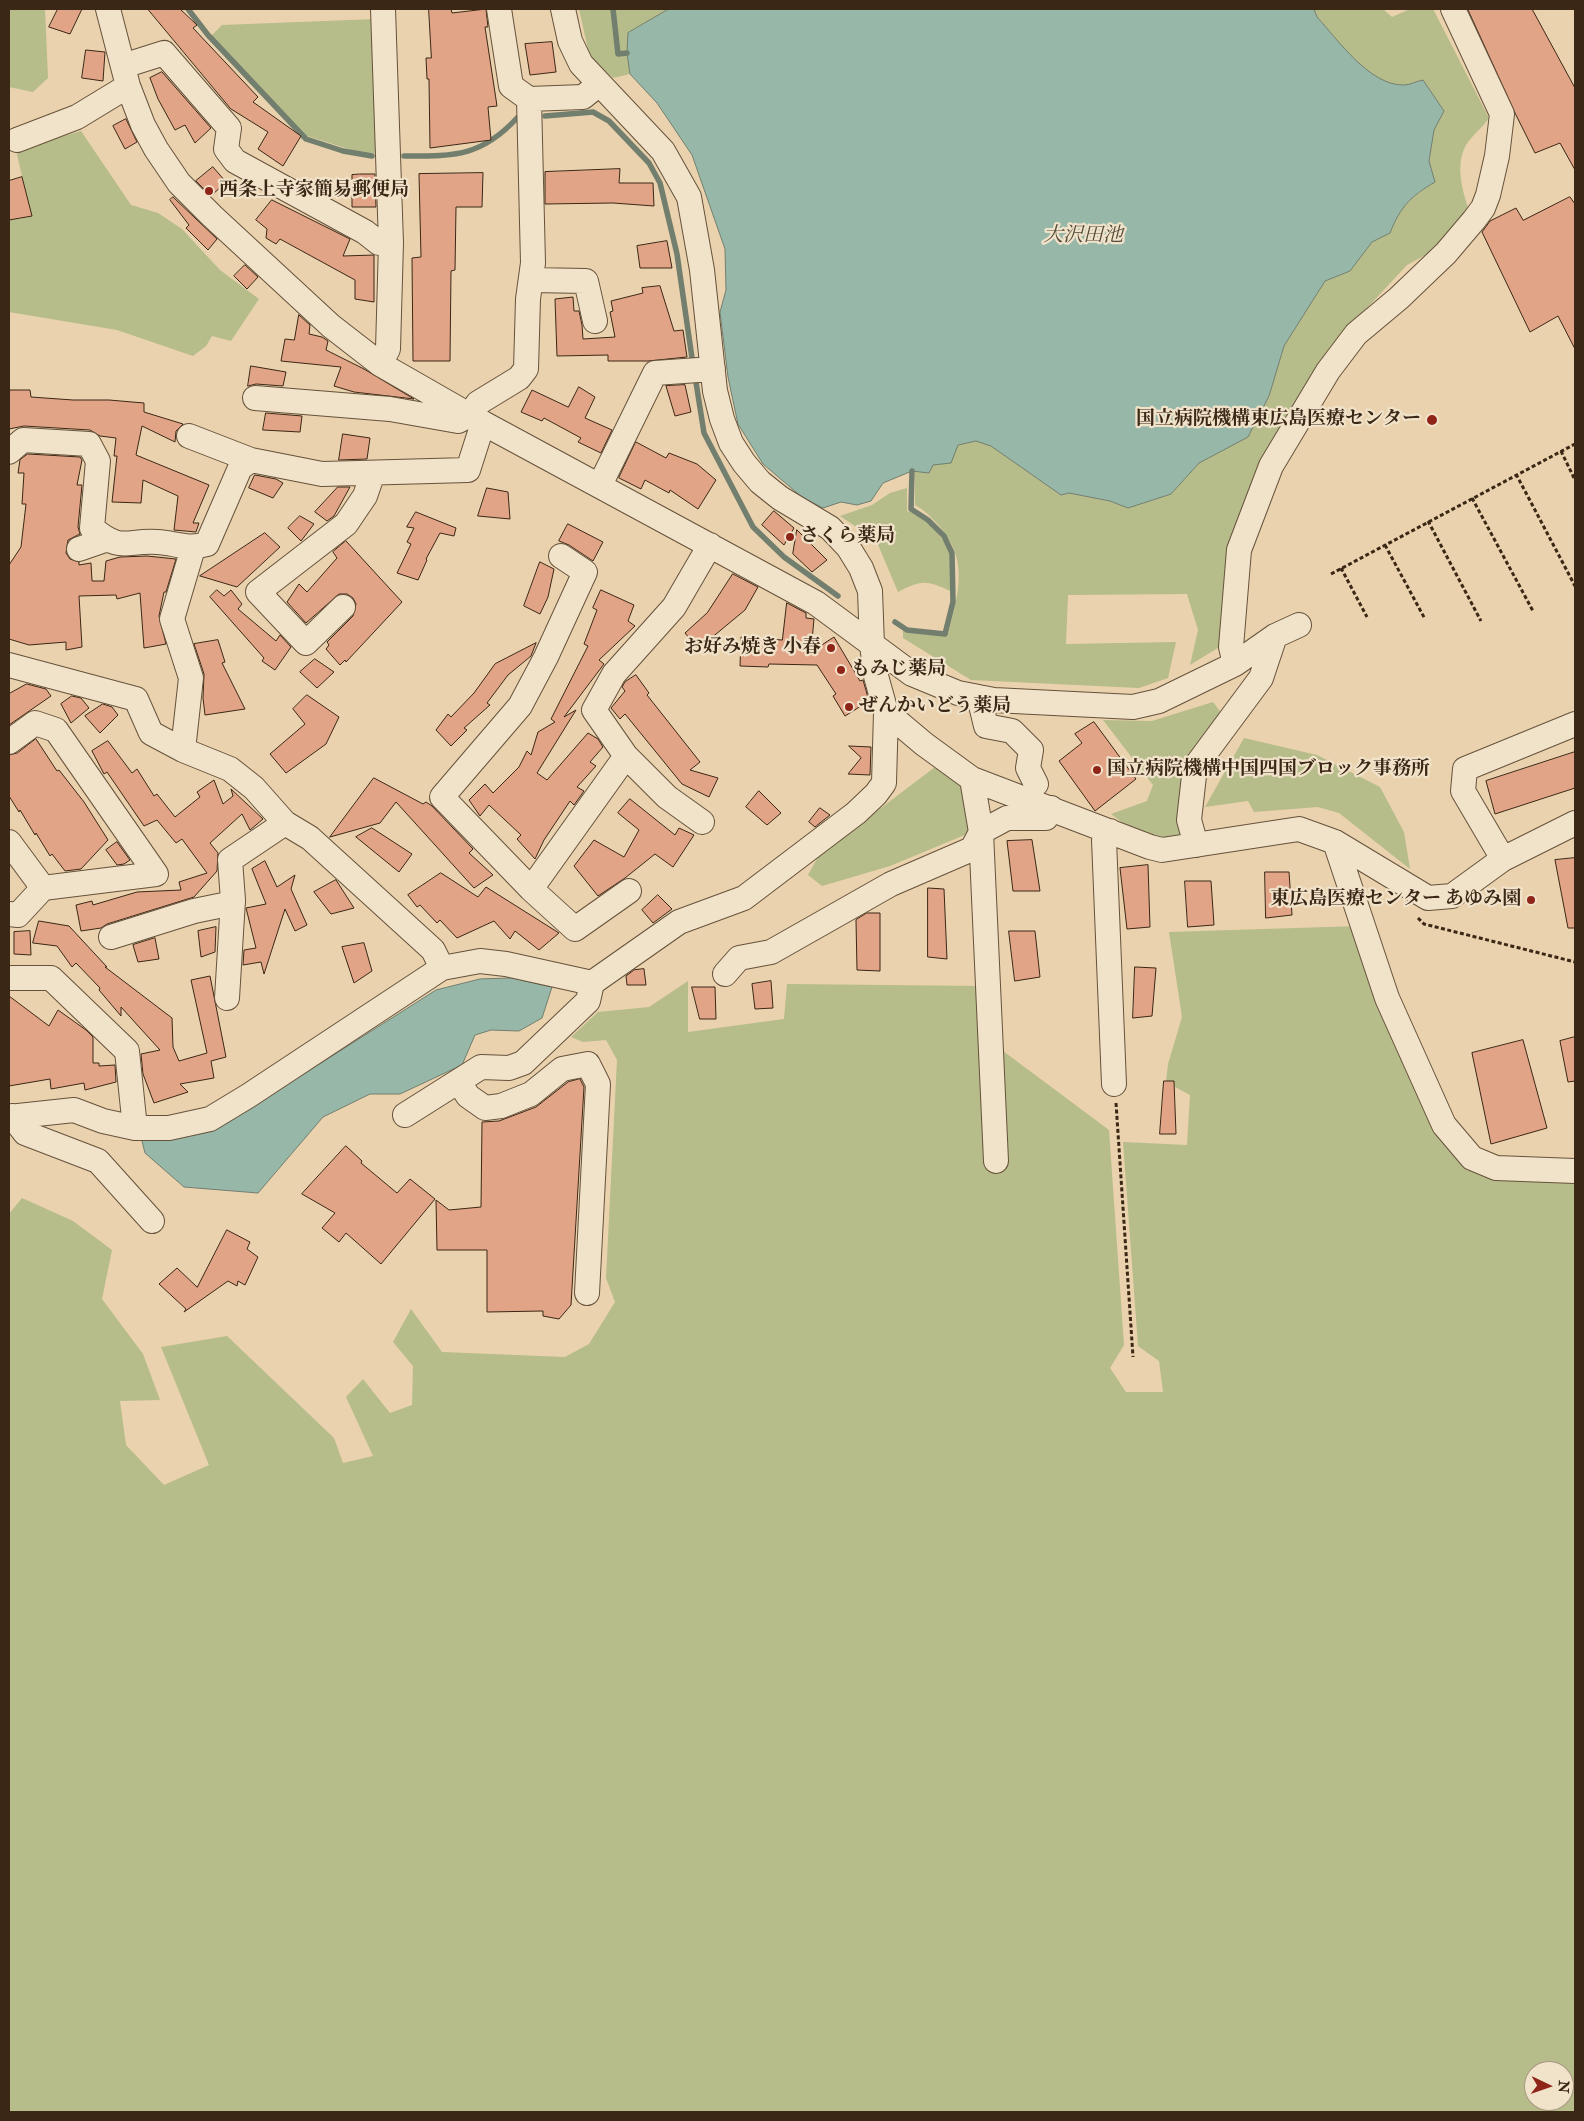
<!DOCTYPE html>
<meta charset="utf-8">
<style>
body{margin:0}
#map{position:relative;width:1584px;height:2121px;overflow:hidden;background:#e9d2ad;font-family:"IM FELL Double Pica",serif}
canvas{display:block}
.frame{position:absolute;inset:0;border:10px solid #3b2715;pointer-events:none}
.north{position:absolute;left:1524px;top:2061px;width:50px;height:50px;box-sizing:border-box;background:#f1e2ca;border:1px solid #a89782;border-radius:50%;rotate:93deg;font-size:14px;font-weight:700;line-height:20px;text-align:center;color:#3b2715}
.north::after{content:'';display:block;margin:auto;width:18px;height:22px;background:#8f2418;clip-path:polygon(50% 0,100% 100%,50% 72%,0 100%)}
</style>
<div id="map">
<canvas width="1584" height="2121"></canvas>
<div class="frame"></div>
<div class="north">N</div>
</div>
<script>
const g = document.querySelector('canvas').getContext('2d');
g.lineJoin = 'round';
function fill(path, color) { g.fillStyle = color; g.fill(path, 'evenodd'); }
function strokePath(path, color, width, dash) { g.strokeStyle = color; g.lineWidth = width; g.lineCap = dash ? 'butt' : 'round'; g.setLineDash(dash || []); g.stroke(path); }
function write(font, color, halo, rows, align = 'center') {
  g.font = font + ' "IM FELL Double Pica","Noto Serif JP",serif'; g.lineWidth = 4.5; g.setLineDash([]); g.textBaseline = 'middle'; g.strokeStyle = halo; g.fillStyle = color; for (const [text, x, y, turn = 0] of rows) {
    g.save(); g.translate(x, y); g.rotate((+turn || 0) * Math.PI / 180); g.textAlign = isNaN(turn) ? turn : align; if (halo) g.strokeText(text, 0, 0); g.fillText(text, 0, 0); g.restore();
  }
}
const green = new Path2D(`
 M9,9H45L48,78L33,92L9,87Z
 M579,9H669L628,33L627,53L630,74L613,78L590,58Z
 M1314,9H1383L1392,17L1410,9H1433L1489,118C1483,127 1475,133 1468,142C1455,160 1461,187 1468,207L1438,248L1407,265L1326,352L1253,489L1221,646L1190,665L1198,630L1187,594L1068,595L1066,644L1176,642L1168,678L1139,688L971,680L903,638V631L948,634C958,595 969,562 941,528C932,518 926,511 915,505V471L929,473L932,465L958,445L976,441L991,446L1061,495L1069,493L1110,501L1128,508L1171,494L1199,463L1248,437L1269,396L1284,346L1325,281L1350,271L1372,242L1390,233C1400,207 1411,197 1435,182L1429,161L1434,130L1444,111L1423,80C1417,81 1410,85 1404,85C1369,86 1338,40 1317,17Z
 M376,19L380,153H361L304,135L211,36L222,25Z
 M81,131L131,205L158,213L182,229L220,270L259,299L231,341L212,336L206,346L193,356L117,330L9,312V217L14,215L18,219L31,216L16,150Z
 M907,488V511C923,515 943,536 949,551C953,562 950,580 950,591C926,580 922,580 898,592L876,540L840,516L872,505L890,493Z
 M1213,702L1222,714L1181,778L1185,834L1180,840C1150,842 1134,832 1111,814L1147,801L1153,785L1103,720L1152,721Z
 M1244,738L1317,755L1380,787L1404,832L1410,869L1339,813L1318,807L1254,812L1248,801L1205,807Z
 M939,764L965,788L973,820L967,834L890,866L822,886L808,875L819,855Z
 M1359,926L1447,1140L1466,1170L1541,1181L1575,1183V2112H9V1214L22,1198L73,1221L112,1250L102,1299L143,1354L160,1400L120,1401L126,1445L164,1485L209,1465L161,1347L227,1336L334,1438L343,1463L373,1456L346,1397L363,1379L390,1413L412,1405L413,1366L393,1342L411,1309L442,1352L565,1357L589,1344L615,1302L606,1278L617,1060L606,1040L583,1042L571,1037L598,1012L649,1007L688,981V1032L784,1019L787,984L981,986L999,1048L1109,1130L1124,1345L1110,1368L1126,1392H1163L1159,1361L1138,1346L1123,1142L1187,1145L1190,1095L1166,1082L1168,1064L1182,1017L1169,932ZM1534,2071H1564V2101H1534Z`);
const water = new Path2D(`
 M669,9H1314L1317,17C1338,40 1370,86 1404,85C1410,85 1417,81 1423,80L1444,111L1434,130L1429,161L1435,182C1411,196 1400,207 1390,233L1372,242L1350,271L1325,281L1284,346L1269,396L1248,437L1199,463L1171,494L1128,508L1110,501L1069,493L1061,495L991,446L976,441L958,445L951,463L933,465L929,473L912,471L883,483L871,501L857,505L841,502L823,508L803,498L763,464L738,424L728,377L720,312L726,290L725,249L692,155L657,103L630,74L627,53L628,33Z
 M513,978L552,987L542,1018L519,1031L491,1030L475,1035L462,1065L400,1094H370L323,1117L258,1193L184,1187L145,1153L141,1137L220,1127L436,990L480,979Z`);
const stream = new Path2D(`
 M188,9L208,35L306,139L343,151L372,156
 M613,9L618,54L627,53
 M545,116L593,112L609,121L649,163L660,183L677,254L692,358
 M404,156C454,156 481,157 517,118
 M695,376L704,433L753,527L784,557L838,596
 M895,622L907,630L945,634L953,602L952,553L944,536L928,520L911,509L912,471`);
const building = new Path2D(`
 M58,9H82L70,34L49,27Z
 M148,9H180L197,25L193,28L258,97L253,102L301,136L283,166L258,149L268,132L231,109Z
 M429,9H451L452,13L486,9L488,27H485L497,106L488,107L491,140L430,148L429,79H427L426,58H431Z
 M1468,9H1532L1575,88V170L1560,143L1535,153L1516,115Z
 M552,42L556,72L530,75L525,44Z
 M86,50L105,52L103,81L82,78Z
 M162,72L211,128L195,143L185,125L175,130L158,99L150,78Z
 M126,119L137,142L125,149L113,126Z
 M213,167L226,182L211,196L196,181Z
 M620,169L619,183H653L654,206L613,203L545,204V172Z
 M483,173L482,207H456L455,270L451,271L450,361H413L412,258L421,257L419,174Z
 M360,174H375L376,207H352V175Z
 M22,177L32,216L9,220V181Z
 M173,197L217,239L208,250L186,228L189,225L170,200Z
 M1570,197L1575,204V349L1558,316L1530,332L1482,232L1490,221L1516,208L1523,220Z
 M272,200L350,239L343,256L374,255V302L355,299V280L280,239L276,244L266,238L267,229L256,220Z
 M667,241L672,268H640L637,246Z
 M245,265L258,277L247,289L234,276Z
 M660,286L674,331L683,330L687,357L648,361H608V355L557,356L555,299L573,297L574,311H579L582,325L583,339L615,337L610,312L613,311L611,301L643,293L642,288Z
 M299,315L310,325L309,334L322,337L328,341L326,350L364,369L414,399L354,392L334,386L341,367L281,361L285,339L294,340Z
 M251,366L286,372L283,386L256,384L248,386Z
 M685,385L691,412L675,416L666,386Z
 M579,387L595,397L585,418L612,430L601,453L578,442L581,438L544,418L542,421L521,412L532,390L568,407Z
 M10,390H30L31,397L73,400H109L144,403V412L183,424L176,431L175,442L142,426L136,455L209,485L193,523H199L196,532L174,530L178,496L143,480L141,503L112,502L117,456H114L116,438L100,436L90,430L24,426L9,429Z
 M266,413L302,416L300,432L263,430Z
 M343,434L370,438L367,459L339,460Z
 M636,442L666,458L669,453L697,464L716,480L698,509L670,490L669,493L645,480L641,489L619,478Z
 M28,454L80,457L82,460L77,485H82L78,527L80,534L68,540L66,553L70,559L79,562V565L91,563L92,581H104L106,561L120,557L147,556L176,559L166,592H164L159,616L166,644L144,648L140,593L117,599L116,595L79,596L82,647L66,650V642L29,645L9,639V565L21,547L26,504H22L24,473H18L20,460Z
 M255,475L276,479L283,483L273,498L249,488Z
 M338,487H350L334,516L327,521L315,512Z
 M487,488L508,492L510,519L478,516Z
 M774,511L794,528L784,545L762,525Z
 M416,512L456,528L454,536L440,533L426,559L427,560L418,580L397,573L411,544L407,542L414,528L407,527Z
 M300,516L314,524L301,541L288,528Z
 M568,524L603,542L593,561L569,545L559,541Z
 M797,530L827,560L812,572L793,554Z
 M265,533L280,547L237,587L200,576Z
 M346,541L402,602L346,662L345,660L340,665L326,649L329,645L327,642L353,616L356,604L353,598L347,594H339L306,623L287,602L299,584L307,592L337,558L333,552Z
 M540,562L554,569L548,597L540,614L524,606Z
 M733,574L758,587L745,610L698,649L685,633L707,613Z
 M217,590L224,596L231,590L242,604L238,609L276,641L280,635L291,647L275,670L262,661L264,658L210,597Z
 M601,590L634,605L628,621L635,626L599,660L604,664L564,717L576,710L537,773L547,780L588,733L598,739L603,747L590,762L596,766L577,787L584,791L574,805L570,801L544,840L535,859L517,839L521,835L489,805L480,816L469,800L485,784L493,793L519,767L527,751L531,755L538,732L555,722L551,719L588,646L584,644L597,610L593,608Z
 M787,603L806,613V618L814,619L811,652L834,637L860,681L863,680L869,701L845,716L833,696L836,694L817,665L769,664L768,667L740,666L741,637L782,640Z
 M218,640L225,662L222,663L245,709L205,715L203,698L204,674L194,644Z
 M536,643L531,656L508,675L487,703L490,705L464,728L467,730L451,746L436,730L448,714L451,717L474,693L495,664Z
 M315,659L334,672L317,688L300,672Z
 M636,675L649,693L647,695L700,762L690,770L718,778L709,797L682,784L625,714L620,719L611,708L625,691L622,687L625,682Z
 M27,684L46,689L51,696L9,725V694Z
 M307,695L339,717L326,744L286,773L270,754L305,724L293,709Z
 M72,696L81,698L89,708L71,723L61,704Z
 M103,704L112,707L118,715L100,733L85,716Z
 M1094,722L1136,779L1095,811L1059,761L1082,743L1075,734Z
 M36,739L57,771L59,770L84,802L108,840L81,869L65,871L52,854L50,856L36,833L35,835L20,810L19,812L9,796V755L17,753Z
 M108,741L132,773L137,769L154,796L157,794L175,817L200,797L197,792L214,780L223,804L233,796L231,789L263,819L250,830L242,814L210,843L218,853L217,871L194,897L107,924L101,928L81,931L76,905L92,901L93,905L137,892L181,890L179,882L207,873L182,839L176,843L157,820L144,826L107,772L104,774L92,751Z
 M849,746L871,747L870,775L848,774L861,758Z
 M1575,752V788L1495,814L1486,781Z
 M374,778L423,804L426,802L432,806L473,849L469,853L493,875L474,888L396,802L380,823L330,837Z
 M759,791L781,813L767,825L746,807Z
 M630,799L675,835L679,828L694,835L673,867L655,854L625,878L598,896L574,866L594,840L624,857L639,830L618,813Z
 M820,808L830,815L815,827L809,822Z
 M372,828L412,854L399,872L356,837Z
 M1032,840L1040,891H1013L1007,841Z
 M117,842L130,860L124,864L117,865L106,850Z
 M1575,858V928H1568L1555,860Z
 M265,861L277,887L295,875L291,889L307,925L295,931L285,909L264,974L261,962L243,965L244,950L256,948L246,908L266,904L252,869Z
 M1148,865L1150,927L1127,929L1120,868Z
 M1265,872H1289L1292,915L1266,918Z
 M441,873L478,897L486,887L559,933L539,950L515,931L510,939L494,921L457,938L440,920L437,923L420,905L417,907L408,895Z
 M336,880L354,908L331,914L314,892Z
 M1185,881H1211L1214,925L1188,927Z
 M928,888L944,889L947,959L928,957Z
 M658,895L672,909L653,923L642,910Z
 M867,913H880V971L857,970L856,920Z
 M39,921L69,926L107,967H105L172,1018L173,1047L179,1061L207,1053L191,980L210,976L226,1057L211,1061L214,1078L180,1084L188,1092L154,1103L143,1074L141,1054L160,1050L121,1007V1016L99,990L100,988L76,963L72,967L57,946L33,943Z
 M216,927L215,952L201,957L198,931Z
 M30,931L31,955L14,954V932Z
 M1009,931H1035L1040,977L1015,981Z
 M155,938L159,959L138,962L133,945Z
 M364,943L372,971L354,983L342,947Z
 M1135,967L1156,968L1152,1016L1133,1018Z
 M644,969L646,985H627L626,976L634,970Z
 M771,981L773,1008L755,1009L752,984Z
 M692,987H715L716,1019H700Z
 M9,996L49,1026L58,1010L86,1030L93,1037V1063H99V1066L115,1065L116,1082L85,1090L84,1083L51,1089L50,1079L9,1086Z
 M1575,1037V1081L1568,1082L1560,1041Z
 M1523,1040L1547,1128L1491,1144L1472,1053Z
 M580,1079L584,1087L571,1305L559,1319L543,1316V1311L487,1312V1250H437L436,1200L449,1210L481,1207L482,1122L499,1121L536,1107L568,1082Z
 M1164,1081H1174L1176,1134H1160Z
 M346,1146L362,1161L361,1163L397,1193L410,1179L435,1199L381,1264L346,1233L339,1242L322,1228L335,1213L302,1194Z
 M227,1230L250,1242L247,1249L258,1257L245,1285L238,1281L237,1286L228,1281L184,1312L186,1309L159,1284L177,1268L197,1287Z`);
const path = new Path2D(`
 M1561,451L1575,480
 M1516,474L1575,586
 M1472,498L1533,611
 M1428,521L1481,621
 M1385,545L1425,619
 M1341,568L1367,617
 M1331,574L1575,444
 M1418,918L1424,924L1575,962
 M1116,1103L1133,1357`);
const minor = new Path2D(`
 M108,9L128,86L143,125L156,149L179,183L212,216L331,326L380,364L483,423L816,603L912,674L958,693L994,700L1133,707L1159,701L1235,664L1275,636L1299,625
 M499,9L511,86L529,99
 M123,66L164,53L229,128L226,149L235,161L365,232L379,243H391
 M17,140L77,117L128,86
 M531,280L586,281L595,321
 M380,364L388,349L391,243L383,9
 M255,398L390,409L458,421L470,415L478,403L519,378L526,369L528,299L533,263L529,99L583,97L598,85
 M189,436L251,460
 M9,452L23,440L89,444L98,461L92,528C122,553 125,540 157,542C176,543 187,550 207,544L240,468L251,460L322,474L468,470L483,423
 M600,485L655,373L713,369
 M79,549L105,540
 M561,556L585,572L546,657L520,706L442,797L531,889L626,756
 M343,607L306,643L258,592L346,524L365,496L373,473
 M1235,664L1231,647L1239,550L1271,466L1328,371L1356,334L1399,298L1446,253L1474,220L1483,208L1488,195L1497,156L1502,114L1453,9
 M9,665L136,699L151,733L183,750L230,769L254,788L285,823L310,838L433,950L442,968
 M979,697L986,726L1012,731L1031,750L1028,768L1036,784
 M886,712L924,744L972,779L1150,847L1162,850L1299,829L1335,842L1428,898L1452,896L1503,859L1575,823
 M9,742L35,723L56,730L156,874L43,888L18,915L9,914
 M183,750L191,678L172,619L193,548
 M972,779L981,832L996,1161
 M702,822L667,797L626,756L594,710L614,674L674,607L710,545
 M1110,831L1104,840L1114,1084
 M9,842L43,888
 M1335,842L1387,998L1444,1125L1472,1158L1496,1168L1575,1171
 M1196,845L1189,820L1195,767L1261,678L1275,636
 M1503,859L1463,791L1465,769L1575,724
 M531,889L575,929L629,891
 M111,937L194,911L233,903
 M725,974L739,958L771,952L891,884L972,849L981,832L1007,818H1046L1051,808
 M9,978H51L127,1051L135,1128
 M227,998L233,900L230,860L285,823
 M459,1082L468,1096L485,1108L501,1106L531,1094L562,1069L588,1064L598,1084L587,1293
 M405,1115L481,1067L509,1068L523,1063L588,1001L592,983L679,922L744,898L856,813L876,794L884,783L886,712L876,676L872,645L870,591L861,568L848,547L830,528L780,498L760,482L744,463L731,443L722,419L715,391L702,270L689,197L663,151L581,64L570,41L563,9
 M12,1116L25,1133L98,1161L152,1221
 M9,1117L74,1110L103,1121L135,1128H169L210,1119L248,1096L442,968L480,961L506,964L592,983`);
const markers = [
 [209,191,5,"#8f2418"],
 [1432,420,6,"#8f2418"],
 [790,537,5,"#8f2418"],
 [831,648,5,"#8f2418"],
 [841,670,5,"#8f2418"],
 [849,707,5,"#8f2418"],
 [1097,770,5,"#8f2418"],
 [1531,900,5,"#8f2418"]
];
const poiNames = [
 ["西条上寺家簡易郵便局",219,191],
 ["国立病院機構東広島医療センター",1421,420,"right"],
 ["さくら薬局",800,537],
 ["お好み焼き 小春",821,648,"right"],
 ["もみじ薬局",851,670],
 ["ぜんかいどう薬局",859,707],
 ["国立病院機構中国四国ブロック事務所",1107,770],
 ["東広島医療センター あゆみ園",1521,900,"right"]
];
const waterNames = [
 ["大沢田池",1083,237]
];
fill(green, '#b6bc8a');
fill(water, '#97b8a9');
strokePath(water, '#727e6e', 1);
strokePath(stream, '#727e6e', 5.5);
fill(building, '#e2a487');
strokePath(building, '#3b2715', 1);
strokePath(minor, '#66523b', 26);
strokePath(path, '#3b2715', 3, [4, 2.5]);
strokePath(minor, '#f1e2ca', 24);
for (const [x, y, r, color] of markers) { const dot = new Path2D(); dot.arc(x, y, r, 0, 2 * Math.PI); g.fillStyle = color; g.fill(dot); strokePath(dot, '#f1e2ca', 2); }
write('bold 19px', '#3b2715', '#f1e2ca', poiNames, 'left');
write('italic 20px', '#524b3a', '#f1e2ca', waterNames);
</script>
